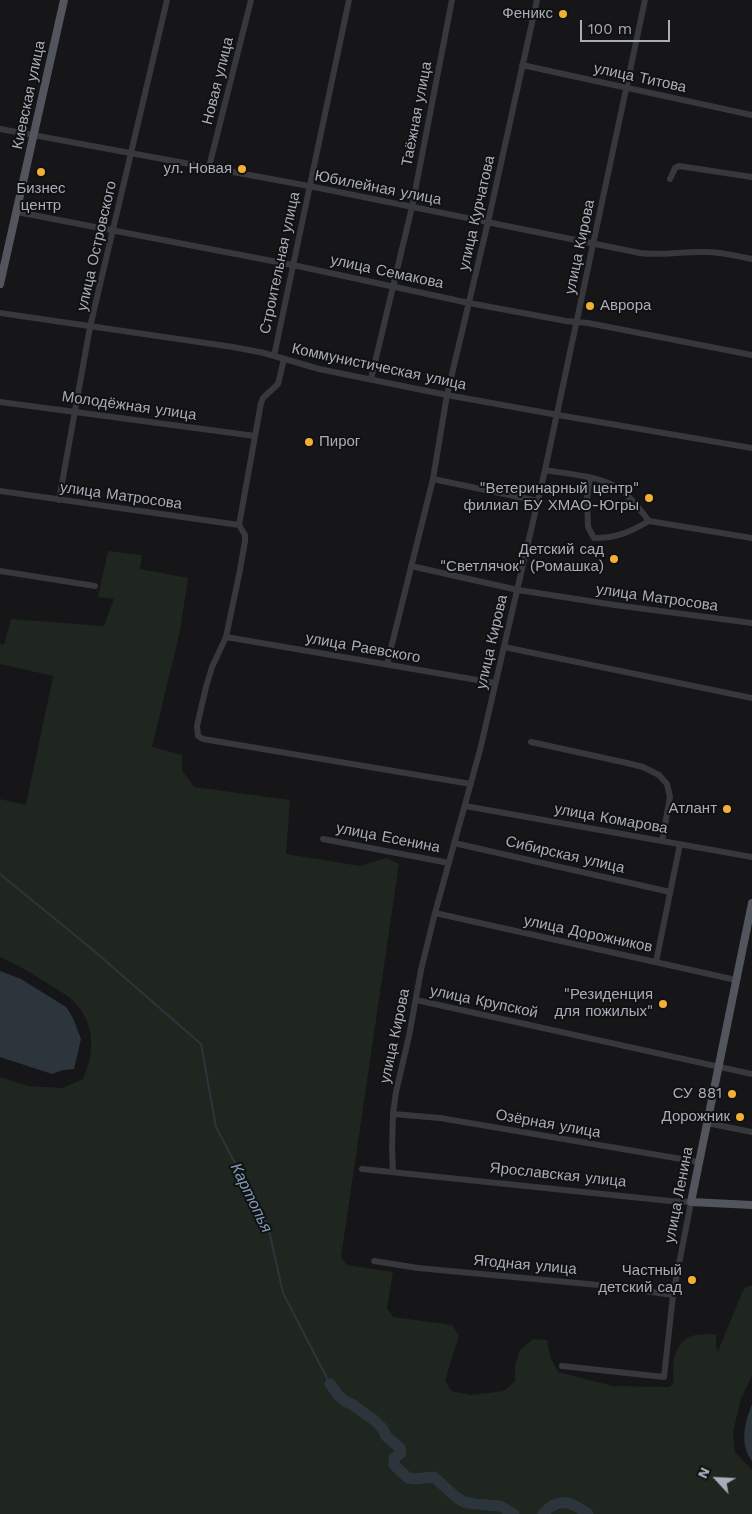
<!DOCTYPE html>
<meta charset="utf-8">
<style>
body{margin:0}
#map{position:relative;width:752px;height:1514px;overflow:hidden;background:#161618;font-family:"Work Sans",sans-serif}
canvas{display:block}
.north{position:absolute;left:692px;top:1454px;width:50px;height:50px;-webkit-text-stroke:4px #111113;paint-order:stroke;rotate:295deg;font-size:14px;font-weight:700;line-height:20px;text-align:center;color:#a8adb8}
.north::after{content:'';display:block;margin:auto;width:18px;height:22px;background:#a8adb8;clip-path:polygon(50% 0,100% 100%,50% 72%,0 100%)}
.scale{position:absolute;left:580px;top:20px;width:90px;height:22px;box-sizing:border-box;border:2px solid #a8adb8;border-top:0;padding-left:6px;font-size:15px;line-height:18px;white-space:nowrap;color:#a8adb8;-webkit-text-stroke:4px #111113;paint-order:stroke}
</style>
<div id="map">
<canvas width="752" height="1514"></canvas>
<div class="north">N</div>
<div class="scale">100 m</div>
</div>
<script>
const g = document.querySelector('canvas').getContext('2d');
g.lineJoin = 'round';
function fill(path, color) { g.fillStyle = color; g.fill(path, 'evenodd'); }
function strokePath(path, color, width, dash) { g.strokeStyle = color; g.lineWidth = width; g.lineCap = dash ? 'butt' : 'round'; g.setLineDash(dash || []); g.stroke(path); }
function write(font, color, halo, rows, align = 'center') {
  g.font = font + ' "Work Sans",sans-serif'; g.lineWidth = 4; g.setLineDash([]); g.textBaseline = 'middle'; g.strokeStyle = halo; g.fillStyle = color; for (const [text, x, y, turn = 0] of rows) {
    g.save(); g.translate(x, y); g.rotate((+turn || 0) * Math.PI / 180); g.textAlign = isNaN(turn) ? turn : align; if (halo) g.strokeText(text, 0, 0); g.fillText(text, 0, 0); g.restore();
  }
}
const green = new Path2D(`
 M108,551L142,555L140,569L188,578L180,631L152,747L182,755V770L194,787L290,800L286,854L360,866L387,858L399,864L341,1257L347,1265L393,1272L387,1308L393,1317L452,1325L459,1336L445,1380L451,1391L471,1395L504,1391L515,1381V1366L520,1350L533,1339L547,1340L551,1359L558,1372L613,1386L669,1387L673,1384C674,1378 673,1373 673,1368C674,1353 680,1337 696,1335C703,1335 710,1333 716,1335V1347L718,1351L742,1293L745,1288L749,1286H752V1375L741,1399L733,1432L735,1452L752,1470V1514H0V1077L28,1086L63,1088L83,1079C96,1050 95,1020 70,998C62,992 52,987 44,981C29,972 16,964 0,957V799L26,805L53,676L0,664V644L4,645L11,619L104,626L114,599L98,597Z`);
const water = new Path2D(`
 M0,971L21,979L66,1007L73,1018L81,1039L74,1069L63,1070L52,1074L0,1057Z
 M752,1404V1461C739,1443 745,1423 752,1404Z`);
const stream = new Path2D(`
 M0,874L93,950L201,1044L216,1127L268,1226L283,1293L330,1384`);
const river = new Path2D(`
 M330,1384L338,1395L345,1401L353,1405L374,1420L383,1429L386,1436L400,1448L401,1453L394,1458V1465L408,1478L414,1479L434,1477L456,1497L464,1502L475,1504L500,1506L514,1514
 M543,1514C558,1496 572,1502 588,1514`);
const minor = new Path2D(`
 M522,65L752,115
 M0,129L309,186L640,253C662,256 683,251 706,252C721,252 737,256 752,259
 M209,167L251,0
 M670,179L675,168L679,166L752,177
 M17,212L293,265L469,303L566,321L588,323L752,355
 M0,313L233,347L264,353L319,369L447,395L558,415L752,448
 M274,356L349,0
 M284,359L278,384L263,398L261,403L239,525L245,535V541L240,570L226,637L212,667L206,687L197,726L198,736L203,739L471,784
 M371,379L412,207L452,0
 M0,402L255,436
 M545,470C568,474 601,476 620,489C632,498 640,510 649,521L752,538
 M590,478L587,497L588,527L594,538C617,538 630,532 649,521
 M433,479L538,501
 M0,491L239,525
 M59,500L90,327L167,0
 M411,566L518,590L615,605L752,623
 M0,571L95,586
 M226,637L495,683
 M504,647L752,698
 M387,664L433,479L447,395L488,222L537,0
 M531,742L627,763L643,767L659,775L667,784L670,797L662,841
 M465,806L752,857
 M323,839L449,863
 M454,843L670,892
 M435,913L736,980
 M656,962L680,844
 M416,1000L752,1074
 M393,1114L440,1118L699,1162
 M707,1123L752,1132
 M362,1169L670,1201L691,1202L673,1295L664,1377L562,1366
 M393,1172L392,1148L393,1114L396,1092L409,1036L421,970L435,913L480,750L545,470L645,0
 M374,1261L418,1268L609,1286L673,1295`);
const major = new Path2D(`
 M0,284L64,0
 M752,903L691,1202L752,1205`);
const markers = [
 [563,14,5,"#f2b134"],
 [242,169,5,"#f2b134"],
 [41,172,5,"#f2b134"],
 [590,306,5,"#f2b134"],
 [309,442,5,"#f2b134"],
 [649,498,5,"#f2b134"],
 [614,559,5,"#f2b134"],
 [727,809,5,"#f2b134"],
 [663,1004,5,"#f2b134"],
 [732,1094,5,"#f2b134"],
 [740,1117,5,"#f2b134"],
 [692,1280,5,"#f2b134"]
];
const poiNames = [
 ["Феникс",553,14],
 ["ул. Новая",232,169],
 ["Бизнес",41,189,"center"],
 ["центр",41,206,"center"],
 ["Аврора",600,306,"left"],
 ["Пирог",319,442,"left"],
 ["\"Ветеринарный центр\"",639,489],
 ["филиал БУ ХМАО-Югры",639,506],
 ["Детский сад",604,550],
 ["\"Светлячок\" (Ромашка)",604,567],
 ["Атлант",717,809],
 ["\"Резиденция",653,995],
 ["для пожилых\"",653,1012],
 ["СУ 881",722,1094],
 ["Дорожник",730,1117],
 ["Частный",682,1271],
 ["детский сад",682,1288]
];
const streetNames = [
 ["улица Титова",640,78,12],
 ["Новая улица",218,81,-76],
 ["Киевская улица",29,95,-78],
 ["Таёжная улица",417,114,-79],
 ["Юбилейная улица",378,188,11],
 ["улица Курчатова",477,213,-77],
 ["улица Островского",97,246,-77],
 ["улица Кирова",580,247,-78],
 ["Строительная улица",280,263,-78],
 ["улица Семакова",387,272,12],
 ["Коммунистическая улица",379,367,12],
 ["Молодёжная улица",129,406,8],
 ["улица Матросова",121,496,8],
 ["улица Матросова",657,598,8],
 ["улица Кирова",492,642,-77],
 ["улица Раевского",363,648,10],
 ["улица Комарова",611,819,10],
 ["улица Есенина",388,838,11],
 ["Сибирская улица",565,855,13],
 ["улица Дорожников",588,934,12],
 ["улица Крупской",484,1002,12],
 ["улица Кирова",395,1036,-78],
 ["Озёрная улица",548,1124,10],
 ["Ярославская улица",558,1175,6],
 ["улица Ленина",679,1195,-79],
 ["Ягодная улица",525,1265,5]
];
const waterNames = [
 ["Картопья",251,1198,64]
];
fill(green, '#1e261f');
fill(water, '#2c353c');
strokePath(stream, '#2c353c', 2);
strokePath(river, '#2c353c', 11);
strokePath(minor, '#37383d', 6);
strokePath(major, '#53555c', 8);
for (const [x, y, r, color] of markers) { const dot = new Path2D(); dot.arc(x, y, r, 0, 2 * Math.PI); g.fillStyle = color; g.fill(dot); strokePath(dot, '#111113', 2); }
write('15px', '#a8adb8', '#111113', poiNames, 'right');
write('15px', '#a8adb8', '#111113', streetNames);
write('italic 16px', '#7f9bb3', '#111113', waterNames);
</script>
